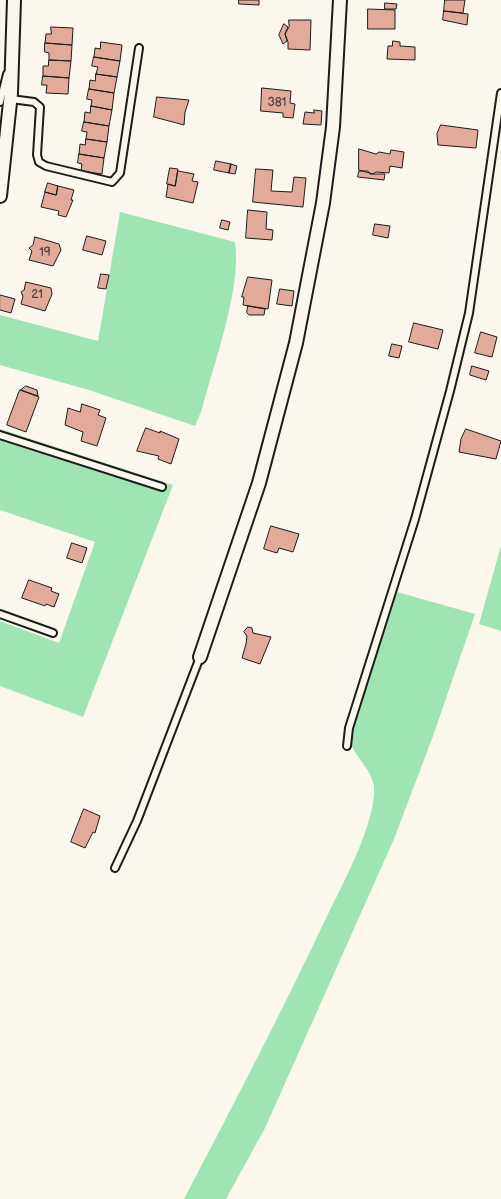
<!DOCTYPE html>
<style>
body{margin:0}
canvas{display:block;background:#fbf7ec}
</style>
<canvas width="501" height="1199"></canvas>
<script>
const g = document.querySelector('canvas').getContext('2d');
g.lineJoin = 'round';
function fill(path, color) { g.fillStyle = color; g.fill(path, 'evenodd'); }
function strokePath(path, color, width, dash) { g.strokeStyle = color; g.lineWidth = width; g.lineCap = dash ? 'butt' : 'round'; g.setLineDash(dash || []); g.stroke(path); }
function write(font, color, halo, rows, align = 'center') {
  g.font = font + ' "Balsamiq Sans",sans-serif'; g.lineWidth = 4.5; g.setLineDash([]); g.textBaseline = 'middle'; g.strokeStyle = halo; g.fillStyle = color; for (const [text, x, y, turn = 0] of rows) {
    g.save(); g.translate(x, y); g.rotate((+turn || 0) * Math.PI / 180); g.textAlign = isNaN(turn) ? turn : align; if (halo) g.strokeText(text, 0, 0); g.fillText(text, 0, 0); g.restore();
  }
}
const green = new Path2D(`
 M120,212L235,242C242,287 214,363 202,409L195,426L89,390L0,365V315L98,341Z
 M0,429L173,485L83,717L0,686V621L59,643L95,542L0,510Z
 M501,546V631L479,624Z
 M397,592L475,614L433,736L394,839L265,1128L226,1199H184C234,1104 283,1009 329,912C344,882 376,821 374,788C373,770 354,757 349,739Z`);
const building = new Path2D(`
 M239,0H259V5L239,4Z
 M445,0H465L463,13L444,11Z
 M385,3L397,4L396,9H385Z
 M368,9L395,10V29H368Z
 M444,11L468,14L467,25L443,20Z
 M289,20H311L310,50L288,49V42L285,34L289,27Z
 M284,24L288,27L285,34L287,41L283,44L279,35Z
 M51,27L73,28L72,45L45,43L46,34H51Z
 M393,41L400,42V46L415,47V60L387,59L388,46H392Z
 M101,42L122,45L120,61L94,57L95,48L100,49Z
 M45,43L72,45L71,61L49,60V53L45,52Z
 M94,57L120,61L117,77L96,74L98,67L92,66Z
 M49,60L71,61L69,78L43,76V66H48Z
 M96,74L117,77L114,93L89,89L90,80L95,81Z
 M43,76L69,78L68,94L46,93L47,85H42Z
 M262,88L291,91L290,103L295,104L293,118L283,117V113L261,111Z
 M89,89L114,93L112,110L91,106L92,100L87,99Z
 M157,97L189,100L185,112L184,125L154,117Z
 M91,106L112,110L109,126L84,122L85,112L90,113Z
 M314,110L322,111L321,125L303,124L305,112L314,113Z
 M84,122L109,126L107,142L86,139L87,132L82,131Z
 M441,125L478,130L476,148L438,145L437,134Z
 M86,139L107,142L104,158L79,154L80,144L85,145Z
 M359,149L376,154L379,152L390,154L391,150L404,152L402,168L390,166L389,173L376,172L373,174L359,170Z
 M79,154L104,158L102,174L81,171L82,164L78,163Z
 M216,161L231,164L229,173L214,170Z
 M231,164L237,166L235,174L229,173Z
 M170,168L178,169L175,186L167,184Z
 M256,169L273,170L271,191L292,192L294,177L306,178L303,207L253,202Z
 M178,171L194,174L192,181L198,182L193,203L166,197L168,184L175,186Z
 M359,171H368L370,174H385L384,180L358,177Z
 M48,183L58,186L56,195L45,192Z
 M58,186L74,190L71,200H73L66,217L58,215L59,211L41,207L45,192L56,195Z
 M248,210L267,212L266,229L273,230L272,240L246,238Z
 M222,220L230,222L228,230L220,228Z
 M375,224L390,226L388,238L373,235Z
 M87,236L106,241L102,255L83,250Z
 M35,237L59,244L61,250L53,266L29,260L32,251L29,248L33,245Z
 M101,274L109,275L106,289L98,288Z
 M248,277L272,280L268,309L243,305L244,297H242Z
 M26,282L51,288L52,294L45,311L21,304L23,296L21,292L24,290Z
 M280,289L294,291L292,306L277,304Z
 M0,295L15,299L11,313L0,310Z
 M248,306L265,309L264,315H249L247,313Z
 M414,323L443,330L438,349L409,342Z
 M481,332L497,337L492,357L475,353Z
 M392,344L402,346L399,358L389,356Z
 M472,366L489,371L486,380L470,375Z
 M26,386L37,390L38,396L21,390Z
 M20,390L39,397L26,432L7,425Z
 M82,404L100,410L98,415L106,418L97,446L81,441L83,432L65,425L68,408L80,412Z
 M146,428L160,433V431L179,439L171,464L158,459L159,456L137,451Z
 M466,429L501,441L496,459L459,452L461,439Z
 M271,526L299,534L293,552L279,548L277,553L264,549Z
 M72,543L87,548L82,563L67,558Z
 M29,580L52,588L51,591L59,594L54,607L46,604L45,606L22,598Z
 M248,627L252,628L253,633L271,637L260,664L242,658L246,644L247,636L244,632Z
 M84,809L100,816L95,833L93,832L85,848L71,842Z`);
const service = new Path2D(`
 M11,99L34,102L40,107L37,155L39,162L46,166L112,182L120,173L139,48
 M0,102L7,74
 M0,435L162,487
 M0,614L53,633
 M347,746L349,728L415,519L450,391L469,313L501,93
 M115,868L137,821L200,657`);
const minor = new Path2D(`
 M0,196L11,93L14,0
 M200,657L259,483L296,343L323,203L333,127L340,0`);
const numberNames = [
 ["381",277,103],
 ["19",45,253],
 ["21",37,295]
];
fill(green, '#9ee5b2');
fill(building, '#e2ab99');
strokePath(building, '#1c1c1c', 1);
strokePath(service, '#1c1c1c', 10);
strokePath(minor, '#1c1c1c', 16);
strokePath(service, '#fbf7ec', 6);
strokePath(minor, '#fbf7ec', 12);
write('12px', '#4e403b', null, numberNames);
</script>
